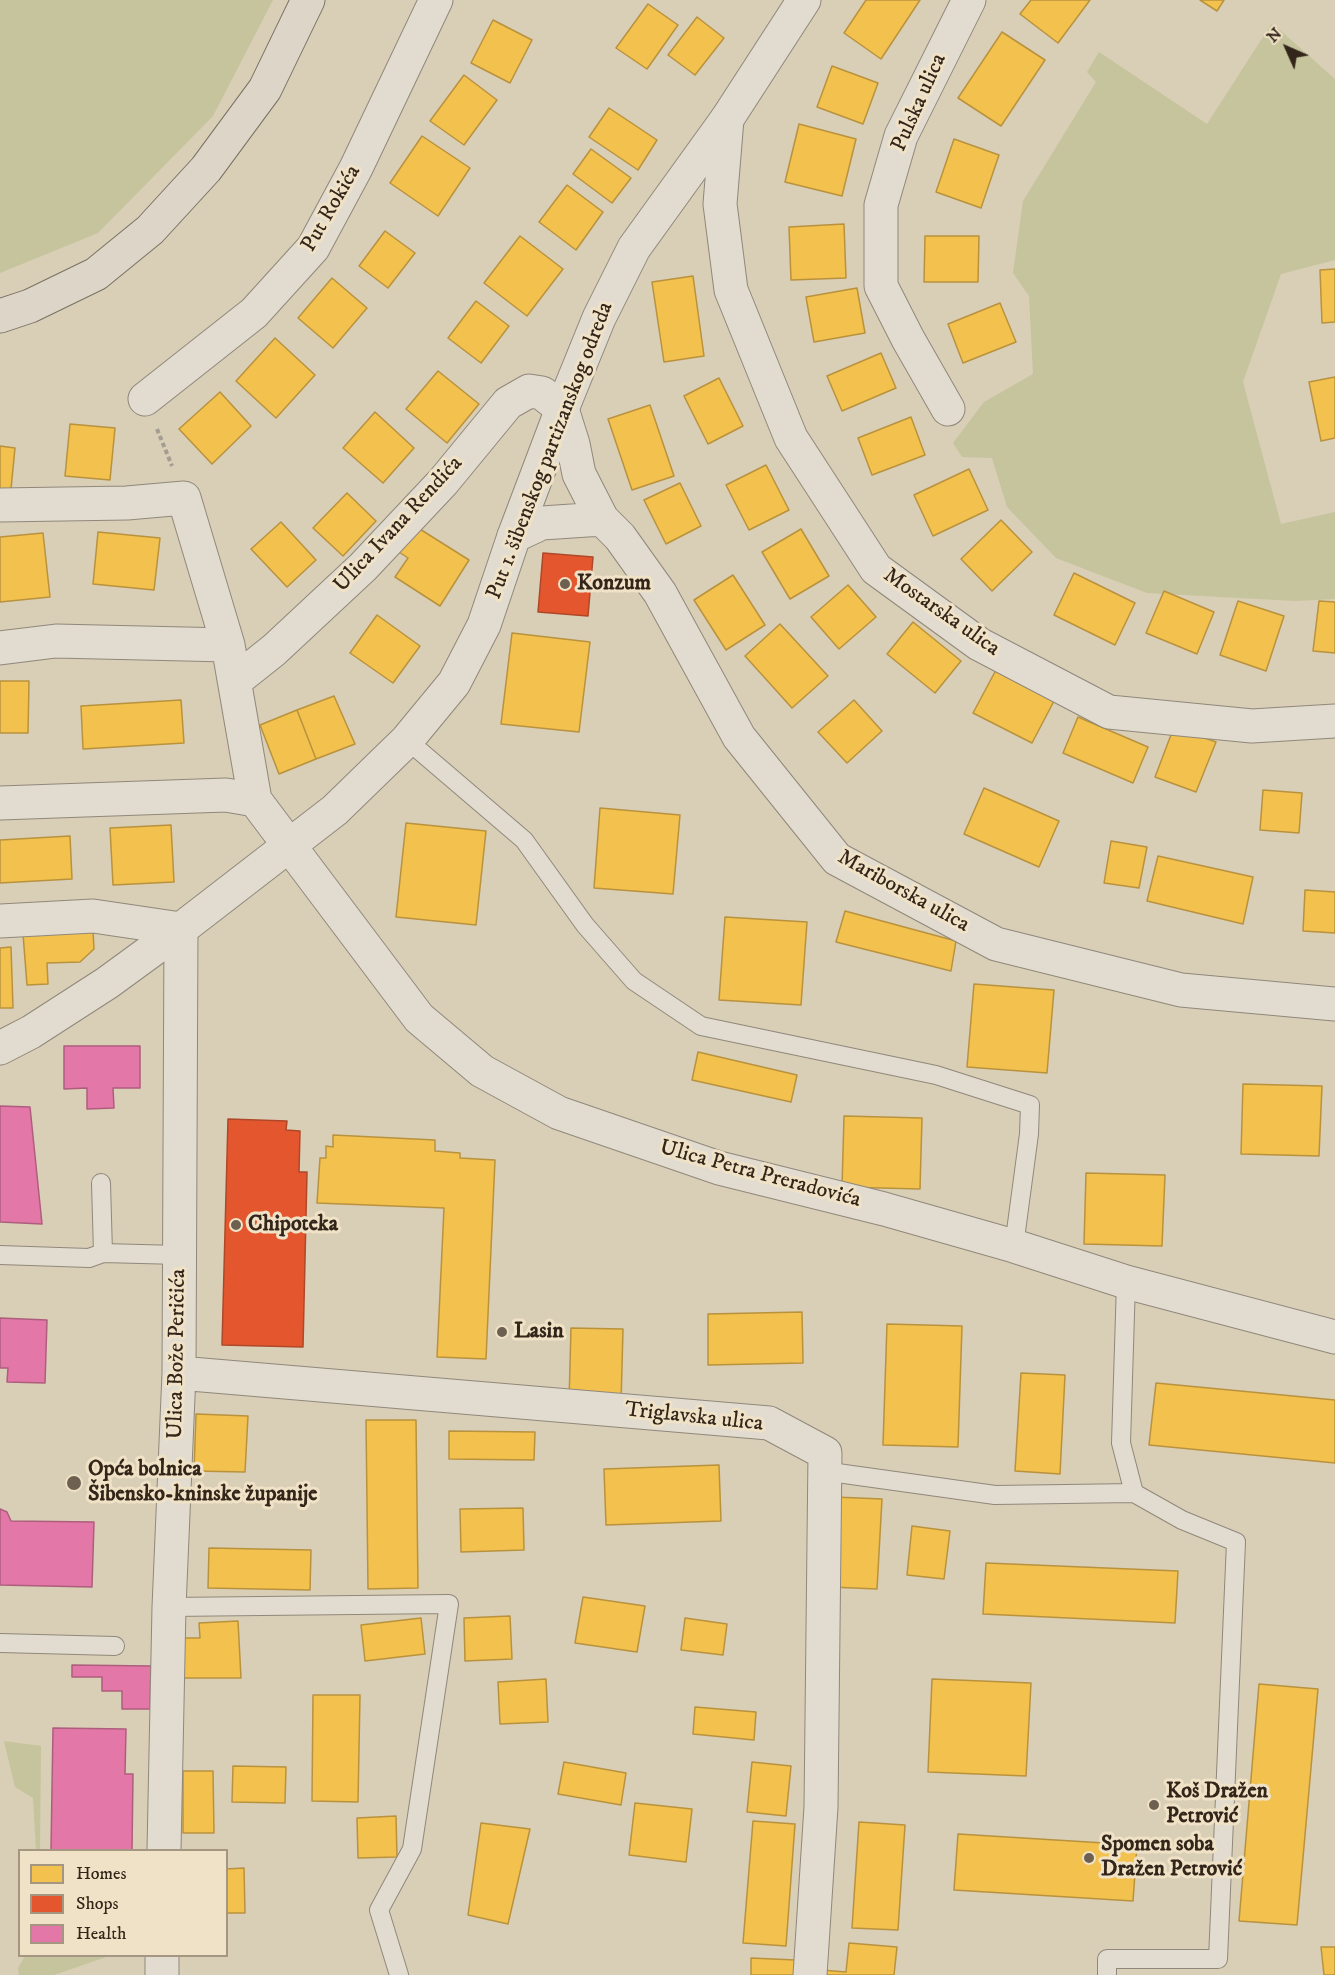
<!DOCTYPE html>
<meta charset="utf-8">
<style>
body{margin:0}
#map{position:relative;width:1335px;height:1975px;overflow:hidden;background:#d9ceb6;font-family:"IM FELL DW Pica",serif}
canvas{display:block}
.legend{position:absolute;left:18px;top:1849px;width:210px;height:108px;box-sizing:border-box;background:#f0e2c6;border:2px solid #a49681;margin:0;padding:8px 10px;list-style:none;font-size:18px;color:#332519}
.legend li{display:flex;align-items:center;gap:12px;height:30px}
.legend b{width:30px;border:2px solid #a49681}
.north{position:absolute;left:1257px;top:18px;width:60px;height:60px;-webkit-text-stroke:4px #f0e2c6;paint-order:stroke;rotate:315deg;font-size:16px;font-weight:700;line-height:24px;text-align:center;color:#332519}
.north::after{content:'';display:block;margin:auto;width:21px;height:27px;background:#332519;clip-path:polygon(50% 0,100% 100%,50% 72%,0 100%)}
</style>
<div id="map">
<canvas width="1335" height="1975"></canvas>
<ul class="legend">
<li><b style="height:16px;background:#f2c14e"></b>Homes</li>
<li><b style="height:16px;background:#e4572e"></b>Shops</li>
<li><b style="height:16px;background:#e377a8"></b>Health</li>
</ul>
<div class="north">N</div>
</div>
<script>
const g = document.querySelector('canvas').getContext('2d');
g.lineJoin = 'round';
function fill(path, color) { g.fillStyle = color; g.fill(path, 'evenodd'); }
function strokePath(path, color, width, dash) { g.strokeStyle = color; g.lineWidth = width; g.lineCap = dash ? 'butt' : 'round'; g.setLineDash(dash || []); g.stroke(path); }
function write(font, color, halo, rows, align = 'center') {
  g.font = font + ' "IM FELL DW Pica",serif'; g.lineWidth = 6; g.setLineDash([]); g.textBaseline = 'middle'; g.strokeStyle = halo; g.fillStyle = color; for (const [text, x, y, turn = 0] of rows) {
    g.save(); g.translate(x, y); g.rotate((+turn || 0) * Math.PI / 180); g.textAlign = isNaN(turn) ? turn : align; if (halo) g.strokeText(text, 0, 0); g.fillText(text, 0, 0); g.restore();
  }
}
const green = new Path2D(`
 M0,0H273L213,116L98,233L0,273Z
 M1272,23L1335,79V260L1281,274L1243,382L1281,524L1335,512V599L1295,601L1147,593L1056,558L1007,507L992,458L962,457L953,443L984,402L1033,374L1029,296L1013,273L1023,201L1096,82L1087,72L1099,52L1207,124Z
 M4,1741L41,1746L40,1850H36L33,1798L15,1787Z
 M25,1956H109L54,1975H19L18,1968Z`);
const homes = new Path2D(`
 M866,0H920L881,59L844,33Z
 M1031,0H1090L1058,43L1020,14Z
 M1200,0H1224L1217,11Z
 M648,4L678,25L647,69L616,48Z
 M697,17L724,38L695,75L668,55Z
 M493,20L532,40L510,83L471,63Z
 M1002,32L1045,60L1001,126L958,98Z
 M832,66L878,83L863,124L817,107Z
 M464,75L497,100L464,145L430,121Z
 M609,108L657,140L638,170L589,137Z
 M799,124L856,139L842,196L785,182Z
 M422,136L470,168L438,216L390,183Z
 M954,139L999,155L981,208L936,192Z
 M591,149L631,178L612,203L573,174Z
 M567,185L603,212L576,250L539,222Z
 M844,224L846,278L791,280L789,227Z
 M385,231L415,253L388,288L359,266Z
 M520,236L563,269L527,316L484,283Z
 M925,236H979L978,282H924Z
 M1335,269V322L1322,323L1320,270Z
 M693,276L704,356L664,362L652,282Z
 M332,278L367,308L333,348L298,318Z
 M857,288L865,333L814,342L806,297Z
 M476,301L509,326L481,363L448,338Z
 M1000,303L1016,342L963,363L948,324Z
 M275,338L315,375L276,418L236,381Z
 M881,353L896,388L842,411L827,376Z
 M438,371L479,404L447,443L406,409Z
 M1335,377V438L1321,441L1309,382Z
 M719,378L743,426L708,444L684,396Z
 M220,392L251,426L212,464L179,429Z
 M650,405L674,476L632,490L608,419Z
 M375,412L414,448L383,483L343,448Z
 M911,417L925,455L872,475L858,438Z
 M70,424L115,428L110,480L65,476Z
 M0,446L15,448L10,499L0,498Z
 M766,465L789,510L749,530L726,485Z
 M969,469L988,510L933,536L914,495Z
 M680,483L701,526L666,544L644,500Z
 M347,493L376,521L343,556L313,528Z
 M1001,520L1032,552L992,591L961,559Z
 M281,522L316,560L287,587L251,549Z
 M415,526L469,560L440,606L395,577L408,558L399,552Z
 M801,529L829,576L790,599L762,552Z
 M98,532L160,538L154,590L93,584Z
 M43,533L50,597L0,602V537Z
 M1074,573L1135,603L1115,645L1054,615Z
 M733,575L765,625L726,650L694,600Z
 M848,585L876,617L839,649L811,617Z
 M1164,591L1214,612L1197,654L1146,633Z
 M1238,601L1284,616L1266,671L1220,655Z
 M1319,601L1335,602V653L1313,651Z
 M377,615L420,646L393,683L350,653Z
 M913,622L961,661L935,693L887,654Z
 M780,624L828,676L792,708L745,656Z
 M512,633L590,642L579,732L501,724Z
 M996,670L1054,701L1032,743L973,713Z
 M0,681H29L28,733H0Z
 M334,696L355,744L316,759L297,710Z
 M181,700L184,743L83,749L81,706Z
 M854,700L882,731L847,763L818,732Z
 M297,710L316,759L279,774L260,725Z
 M1078,717L1148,747L1133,783L1063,753Z
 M1174,727L1216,742L1196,792L1155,777Z
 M984,788L1059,821L1039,867L964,834Z
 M1263,790L1302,793L1299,833L1260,830Z
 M600,808L680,815L673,894L594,888Z
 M406,823L486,831L476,925L396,917Z
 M171,825L174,882L113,885L110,828Z
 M70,836L72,879L0,883V840Z
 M1111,841L1147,847L1139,888L1104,883Z
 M1158,856L1253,877L1243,924L1147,901Z
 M1305,890L1335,892V933L1303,931Z
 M845,911L956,941L951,971L836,942Z
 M725,917L807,922L801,1005L719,1000Z
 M93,931L94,949L80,962L47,963L48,984L27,985L23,934Z
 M11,947L13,1008H0V948Z
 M974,984L1054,990L1047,1073L967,1067Z
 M698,1052L797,1075L791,1102L692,1080Z
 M1243,1084L1322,1086L1319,1156L1241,1154Z
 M844,1116L922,1118L920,1189L842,1187Z
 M333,1135L435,1140V1151L460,1153V1158L495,1160L486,1359L437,1357L444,1208L317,1203L320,1158H326V1146L333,1147Z
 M1086,1173L1165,1175L1162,1246L1084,1244Z
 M802,1312L803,1363L708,1365V1314Z
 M887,1324L962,1326L958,1447L883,1445Z
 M571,1328L623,1329L621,1403L569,1402Z
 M1021,1373L1065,1375L1060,1474L1015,1471Z
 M1156,1383L1335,1400V1463L1149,1445Z
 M196,1414L248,1416L245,1472L194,1471Z
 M366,1420H416L418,1588L368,1589Z
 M449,1431L535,1432L534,1460L449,1459Z
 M719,1465L721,1521L606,1525L604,1469Z
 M834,1497L882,1499L877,1589L830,1587Z
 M523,1508L524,1550L461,1552L460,1509Z
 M912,1526L950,1531L944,1579L907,1575Z
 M209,1548L311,1550L310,1590L208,1588Z
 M986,1563L1178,1571L1175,1623L983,1614Z
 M583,1597L645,1606L637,1652L575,1643Z
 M510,1616L512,1659L465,1661L464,1618Z
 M421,1618L425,1654L365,1661L361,1625Z
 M685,1618L727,1624L723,1655L681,1650Z
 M238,1621L241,1678H180V1638H200L199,1623Z
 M546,1679L548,1722L500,1724L498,1682Z
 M932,1679L1031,1683L1026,1776L928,1772Z
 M1259,1684L1318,1689L1297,1925L1239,1921Z
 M313,1695H360L358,1802L312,1801Z
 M695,1707L756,1712L754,1740L693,1734Z
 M564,1762L626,1773L621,1805L558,1794Z
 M752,1762L791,1766L786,1816L747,1812Z
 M233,1766L286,1767L285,1803L232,1802Z
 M183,1771H213L214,1833H183Z
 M635,1803L692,1809L686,1862L629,1855Z
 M396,1816L397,1857L358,1858L357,1818Z
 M753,1821L795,1824L786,1946L743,1943Z
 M859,1822L905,1825L898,1930L852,1928Z
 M481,1823L530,1829L508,1924L468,1915Z
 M958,1834L1137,1845L1133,1901L954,1890Z
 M244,1868L245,1913H226V1869Z
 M849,1943L897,1947L894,1975H821V1970L846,1972Z
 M1321,1947H1335V1975H1324Z
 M751,1958L795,1960L794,1975H751Z`);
const shops = new Path2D(`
 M543,553L593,557L588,616L538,612Z
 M228,1119L287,1121L286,1130L300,1131L299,1172H307L303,1347L222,1345Z`);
const health = new Path2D(`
 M64,1046H140V1088H113L114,1108L87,1109V1088L64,1089Z
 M0,1106L30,1107L42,1224L0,1222Z
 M0,1318L47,1320L45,1383L7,1382L8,1368H0Z
 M0,1509L7,1512L11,1521L94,1522L92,1587L0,1585Z
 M72,1665L151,1666L150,1709H122V1691H102V1677H72Z
 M53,1728L126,1729L125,1774H133L132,1850H51Z`);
const path = new Path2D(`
 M157,429L172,466`);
const service = new Path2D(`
 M407,740L524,840L585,925L634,981L701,1026L936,1075L1030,1105L1029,1134L1014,1246
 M101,1183L103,1253L179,1255
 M0,1255L89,1258L103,1253
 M823,1471L995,1495L1134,1493
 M169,1607L449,1604L412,1849L379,1910L399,1975
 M0,1643L115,1646
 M1107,1975V1959H1218L1236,1542L1182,1520L1134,1493L1121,1443L1126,1282`);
const minor = new Path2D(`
 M727,119L720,204L731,290L791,438L876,569L979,644L1109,712L1252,726L1335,721
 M145,399L254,313L313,248L356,168L436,0
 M948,409L908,339L881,286V205L901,136L969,0
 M0,505L127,503L184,498L228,645L255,800L419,1018L482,1071L559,1113L719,1168L884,1209L1014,1246L1126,1282L1335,1337
 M514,536L542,523L602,519L620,537L660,593L739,737L837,859L996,944L1181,990L1335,1004
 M0,648L56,641L228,645
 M235,681L274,650L363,567L443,482L508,403L529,391L542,393L562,409L573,444L579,474L602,519
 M0,803L226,795L255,800
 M0,921L93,916L181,929L179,1373L169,1607L164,1850
 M179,1373L769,1423L825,1453L821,1807L810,1975
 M162,1975V1956`);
const tertiary = new Path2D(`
 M0,1048L31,1032L107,983L181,929L335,810L407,740L454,683L484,625L514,536L562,409L599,318L634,248L727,119L804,0`);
const primary = new Path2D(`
 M0,316L30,306L96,274L150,230L206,169L265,89L308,0`);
const markers = [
 [565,584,6,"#6d6050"],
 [236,1225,6,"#6d6050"],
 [502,1332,6,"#6d6050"],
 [74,1483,8,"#6d6050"],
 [1154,1805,6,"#6d6050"],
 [1089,1858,6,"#6d6050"]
];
const streetNames = [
 ["Pulska ulica",920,103,-66],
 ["Put Rokića",332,209,-60],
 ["Put 1. šibenskog partizanskog odreda",551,451,-69],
 ["Ulica Ivana Rendića",399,525,-47],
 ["Mostarska ulica",941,613,35],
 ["Mariborska ulica",903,892,29],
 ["Ulica Petra Preradovića",760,1175,15],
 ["Ulica Bože Peričića",178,1354,-89],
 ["Triglavska ulica",694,1418,6]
];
const poiNames = [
 ["Konzum",577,584],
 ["Chipoteka",248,1225],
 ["Lasin",514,1332],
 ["Opća bolnica",88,1470],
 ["Šibensko-kninske županije",88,1495],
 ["Koš Dražen",1166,1792],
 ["Petrović",1166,1817],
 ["Spomen soba",1101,1845],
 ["Dražen Petrović",1101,1870]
];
fill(green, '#c5c49d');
fill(homes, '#f2c14e');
strokePath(homes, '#b9923e', 1.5);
fill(shops, '#e4572e');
strokePath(shops, '#af4828', 1.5);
fill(health, '#e377a8');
strokePath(health, '#ae5e7d', 1.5);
strokePath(service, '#90887a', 20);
strokePath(minor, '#90887a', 35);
strokePath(tertiary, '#90887a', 35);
strokePath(primary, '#797264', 35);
strokePath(path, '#a39d92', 4, [4.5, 3]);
strokePath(service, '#e1dbd0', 18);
strokePath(minor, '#e1dbd0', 33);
strokePath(tertiary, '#e1dbd0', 33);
strokePath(primary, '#dcd5c8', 33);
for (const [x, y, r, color] of markers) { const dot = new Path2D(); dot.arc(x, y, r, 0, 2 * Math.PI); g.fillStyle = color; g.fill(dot); strokePath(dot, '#f0e2c6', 2); }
write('22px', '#332519', '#f0e2c6', streetNames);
write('bold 22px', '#332519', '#f0e2c6', poiNames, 'left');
</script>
